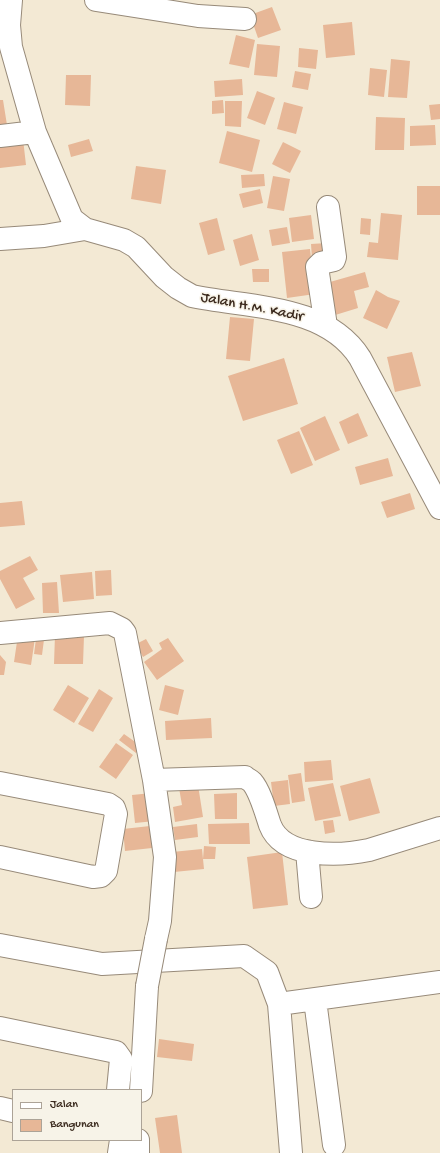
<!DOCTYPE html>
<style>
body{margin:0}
#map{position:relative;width:440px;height:1153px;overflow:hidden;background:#f3e9d4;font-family:"Gochi Hand",sans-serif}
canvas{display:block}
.legend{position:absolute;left:12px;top:1089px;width:130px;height:52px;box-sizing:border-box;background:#f7f3e8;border:1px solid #aca397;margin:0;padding:5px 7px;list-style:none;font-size:12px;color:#3b2a1e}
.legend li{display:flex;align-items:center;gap:8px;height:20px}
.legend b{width:20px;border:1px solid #aca397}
</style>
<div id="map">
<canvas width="440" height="1153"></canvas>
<ul class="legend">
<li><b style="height:5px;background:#fff"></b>Jalan</li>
<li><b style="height:11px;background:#e7b797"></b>Bangunan</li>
</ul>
</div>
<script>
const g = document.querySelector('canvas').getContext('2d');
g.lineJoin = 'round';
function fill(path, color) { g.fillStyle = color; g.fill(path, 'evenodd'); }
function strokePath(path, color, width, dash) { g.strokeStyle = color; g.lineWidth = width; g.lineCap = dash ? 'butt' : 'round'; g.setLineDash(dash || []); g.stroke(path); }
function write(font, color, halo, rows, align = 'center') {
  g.font = font + ' "Gochi Hand",sans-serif'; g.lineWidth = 3; g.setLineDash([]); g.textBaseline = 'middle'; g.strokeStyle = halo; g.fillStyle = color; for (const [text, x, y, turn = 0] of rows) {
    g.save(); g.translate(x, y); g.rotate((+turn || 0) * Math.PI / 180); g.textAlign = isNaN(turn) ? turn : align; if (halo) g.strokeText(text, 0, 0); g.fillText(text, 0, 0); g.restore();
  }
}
const building = new Path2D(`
 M272,7L281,30L258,38L250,15Z
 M352,22L355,55L326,58L323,25Z
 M236,35L255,40L249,68L229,64Z
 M257,44L280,46L277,77L254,75Z
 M299,48L318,50L316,69L298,67Z
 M391,59L410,61L407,98L388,97Z
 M370,68L387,70L384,97L368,95Z
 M295,71L311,74L308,90L292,87Z
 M66,75H91L90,106L65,105Z
 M242,79L243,95L215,97L214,81Z
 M257,91L275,98L265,125L247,118Z
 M0,100H3L7,125L0,127Z
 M223,100L224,113L212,114V101Z
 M225,101H242L241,127L225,126Z
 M284,102L303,107L296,134L277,129Z
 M440,104V119L431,120L429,105Z
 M376,117L405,118L404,150H375Z
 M435,125L436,145L410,146V126Z
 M227,131L260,140L252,172L219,163Z
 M23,139L26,165L0,168V141Z
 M89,139L93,151L71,157L68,145Z
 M283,142L301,151L290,173L272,164Z
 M136,166L166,170L161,204L131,199Z
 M264,174L265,186L242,188L241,175Z
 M273,176L290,179L284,211L267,208Z
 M417,186H440V215H417Z
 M260,189L263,203L243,208L239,194Z
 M381,213L402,215L398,260L367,257L369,242L378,243Z
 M311,215L314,239L292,242L289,218Z
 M217,218L225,250L208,255L199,223Z
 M361,218L371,219L370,235L360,234Z
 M287,227L290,243L272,246L269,230Z
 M252,234L259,260L240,266L233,240Z
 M327,243L328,258L312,259L311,244Z
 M310,249L315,294L287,298L282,252Z
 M252,269H269V282H253Z
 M365,272L369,287L354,291L358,308L332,316L323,284Z
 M376,290L388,297L400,301L387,329L363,318Z
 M230,317L254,319L250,361L226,359Z
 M412,352L421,386L395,392L387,357Z
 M284,358L298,404L243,421L228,376Z
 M358,413L368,436L348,444L339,422Z
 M325,416L340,450L315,461L300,428Z
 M299,431L313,465L291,474L277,440Z
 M388,458L393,476L360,485L355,467Z
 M410,493L415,509L387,518L381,502Z
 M22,501L25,525L0,527V503Z
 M30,556L38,570L23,578L35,599L16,609L0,579V571Z
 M111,570L112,595L96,596L95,571Z
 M92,572L94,599L63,602L60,575Z
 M57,582L59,613H43L42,583Z
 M37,631L45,632L42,655L34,654Z
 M18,635L35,638L31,665L14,662Z
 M55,635L84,636L83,664H54Z
 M168,638L184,661L157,680L144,662L162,649L159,643Z
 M146,639L153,651L143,657L136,644Z
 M0,655L6,662L4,675H0Z
 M68,685L89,698L74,723L53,710Z
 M165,685L184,690L178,715L159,710Z
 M99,689L113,698L93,732L78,724Z
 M211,718L212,738L166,740L165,721Z
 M124,734L141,746L136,753L119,740Z
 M116,743L133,755L116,779L99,767Z
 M331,760L333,780L305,782L304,762Z
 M301,773L305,801L292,803L288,775Z
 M370,778L380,813L349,821L340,786Z
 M288,780L290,804L274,806L271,782Z
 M333,783L341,816L315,821L308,788Z
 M198,785L203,817L175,822L173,807L182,805L179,788Z
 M152,793L155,821L135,823L132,795Z
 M237,793V819H215L214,794Z
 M333,820L335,832L325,834L323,821Z
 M249,823L250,844H209L208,824Z
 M197,824L198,837L175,840L173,827Z
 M150,826L152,848L125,851L123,829Z
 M204,846L216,847L215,859H203Z
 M202,849L204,869L174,872L172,852Z
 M282,852L288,905L253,909L247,857Z
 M159,1039L194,1044L192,1061L157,1057Z
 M177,1115L182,1153H160L155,1118Z`);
const minor = new Path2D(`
 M11,0L9,25L11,47L35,132L72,219L85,229L124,240L136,247L164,277L178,288L192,296C248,308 326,304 360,358L440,508
 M96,0L198,16L245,19
 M0,136L35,132
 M0,239L44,236L85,229
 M326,326L317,267L321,263L334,260L335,257L328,207
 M0,633L110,623L122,629L125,633L154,780L245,777C247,779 250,780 252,782C260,791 266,813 270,825C283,859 340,856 369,850L440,828
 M154,780L165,857L160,921L156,939
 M0,783L108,804L114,808L116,814L106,871L101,876L93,877L0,857
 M307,851L311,897
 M0,945L102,964L244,956L267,972L279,1004L291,1153
 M315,1000L334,1145
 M279,1004L440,982
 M0,1028L116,1052L121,1059L118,1090
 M141,1091L147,986
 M0,1108L13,1111
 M119,1153L121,1140
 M138,1153V1140`);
const minorBridge = new Path2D(`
 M147,986L156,939`);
const streetNames = [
 ["Jalan H.M. Kadir",252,308,11]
];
fill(building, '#e7b797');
strokePath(minor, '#978a79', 24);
strokePath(minor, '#fff', 22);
strokePath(minorBridge, '#978a79', 24, []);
strokePath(minorBridge, '#fff', 22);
write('15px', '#3b2a1e', '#f7f3e8', streetNames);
</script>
